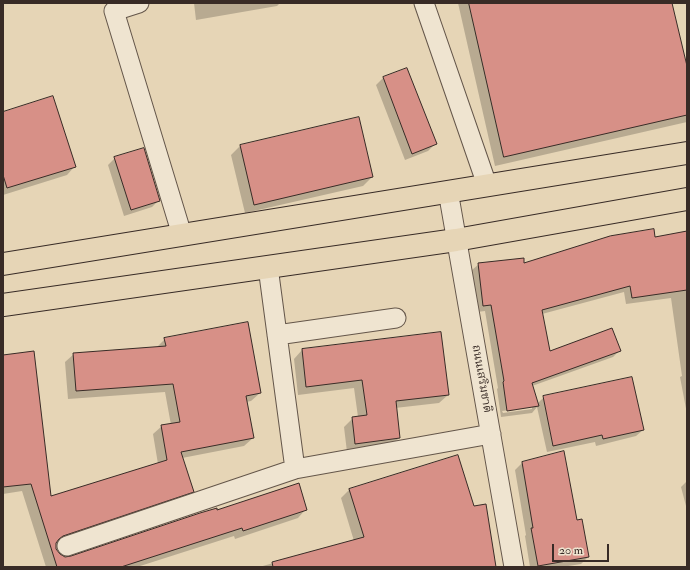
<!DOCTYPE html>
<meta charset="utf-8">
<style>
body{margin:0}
#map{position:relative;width:690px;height:570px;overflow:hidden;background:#e6d5b6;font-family:"IM FELL Double Pica",serif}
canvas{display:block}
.frame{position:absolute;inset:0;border:4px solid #382b26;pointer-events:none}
.scale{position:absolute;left:552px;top:544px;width:57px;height:18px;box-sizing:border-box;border:2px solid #382b26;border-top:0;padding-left:5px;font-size:12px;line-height:14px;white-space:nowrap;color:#382b26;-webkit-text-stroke:3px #efe4d0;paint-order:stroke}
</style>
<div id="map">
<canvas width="690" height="570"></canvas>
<div class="frame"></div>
<div class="scale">20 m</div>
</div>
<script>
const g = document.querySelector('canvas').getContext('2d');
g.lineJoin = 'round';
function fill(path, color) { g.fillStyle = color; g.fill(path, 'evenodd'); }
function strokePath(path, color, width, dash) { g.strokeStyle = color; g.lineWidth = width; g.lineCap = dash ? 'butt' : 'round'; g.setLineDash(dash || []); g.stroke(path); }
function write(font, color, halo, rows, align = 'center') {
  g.font = font + ' "IM FELL Double Pica","Noto Serif Thai",serif'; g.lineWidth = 4; g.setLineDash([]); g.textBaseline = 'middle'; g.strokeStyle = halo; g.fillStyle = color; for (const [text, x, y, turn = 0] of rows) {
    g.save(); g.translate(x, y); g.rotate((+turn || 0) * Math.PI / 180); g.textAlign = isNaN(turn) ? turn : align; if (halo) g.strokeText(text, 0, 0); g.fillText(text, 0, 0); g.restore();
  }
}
const shadow = new Path2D(`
 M194,3H280L277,6L196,20Z
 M458,3H671L687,71V122L495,166Z
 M406,70L435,144L428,151L405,160L376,85L383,78Z
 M3,113L75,166L67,175L3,195Z
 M240,146L372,177L363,186L245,213L231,155Z
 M115,158L159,200L152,207L124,216L108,165Z
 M687,232V414L680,377L682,376L671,298L626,304L624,292L542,314L549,353L619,351L613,357L532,386L537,404L544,397L643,430L636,436L596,446L595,442L547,452L537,407L532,413L501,417L497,389L498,388L485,311L477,312L472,270L479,264H523ZM532,407V409L503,413L502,411Z
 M440,333L448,395L439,403L395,408L399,438L390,447L347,452L344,427L353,418L358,417L354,388L298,395L294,359L302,350Z
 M165,339L260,393L251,401L246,402L253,438L244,446L182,458L192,491L184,500L55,543L56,549L59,555L65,558L217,511L306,509L298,518L235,539L234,536L137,567H46L22,491L3,494V356L50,497L158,464L153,434L162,426L171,425L165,392L68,399L65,362L74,354L157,347Z
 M458,456L473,507L495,567H259L354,541L341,498L349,490Z
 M522,463L577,521L588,557L581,564L562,567H530L525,536L526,535L515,470Z
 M686,482H687L686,506L681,487Z`);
const building = new Path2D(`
 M469,3H672L687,66V115L504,157Z
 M407,68L437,144L412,154L383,77Z
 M53,96L76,167L7,188L3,175V112Z
 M359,117L373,177L254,205L240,145Z
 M144,148L160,201L131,210L114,157Z
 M654,229L655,237L687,231V290L632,298L630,286L542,310L550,351L612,328L621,351L532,383L539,406L507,411L503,382L504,381L491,305L483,306L478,263L524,258V263L610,236Z
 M248,322L261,393L246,396L254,438L181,452L194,492L63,536L59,539L56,543V549L60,554L65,557L71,556L200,513L217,508V510L299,483L307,510L243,531L242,528L121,567H57L31,484L3,487V355L34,351L51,496L167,460L161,425L180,422L173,384L76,391L73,353L166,346L164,338Z
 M441,332L449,395L396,401L400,438L355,444L352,417L367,415L362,380L306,387L302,349Z
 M632,377L644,430L603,439L602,435L553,446L543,396Z
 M564,451L577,520L582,519L589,557L538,566L531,528H533L522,462Z
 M458,455L474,506L486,504L496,567H273L272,562L364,537L349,489Z`);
const minor = new Path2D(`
 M139,3L114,11L182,235
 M424,3L487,185
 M448,191L514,567
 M277,335L396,318
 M295,469L491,434
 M67,546L295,469L268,267`);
const major = new Path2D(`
 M3,264L687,153
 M3,305L456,240L687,199`);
const streetNames = [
 ["ถนนเสริมชาติ",481,379,80]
];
fill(shadow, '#0003');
fill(building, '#d79087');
strokePath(building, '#382b26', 1);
strokePath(minor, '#64564a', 21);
strokePath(major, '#382b26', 24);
strokePath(minor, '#efe4d0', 19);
strokePath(major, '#e6d5b6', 22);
write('12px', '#382b26', '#efe4d0', streetNames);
</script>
